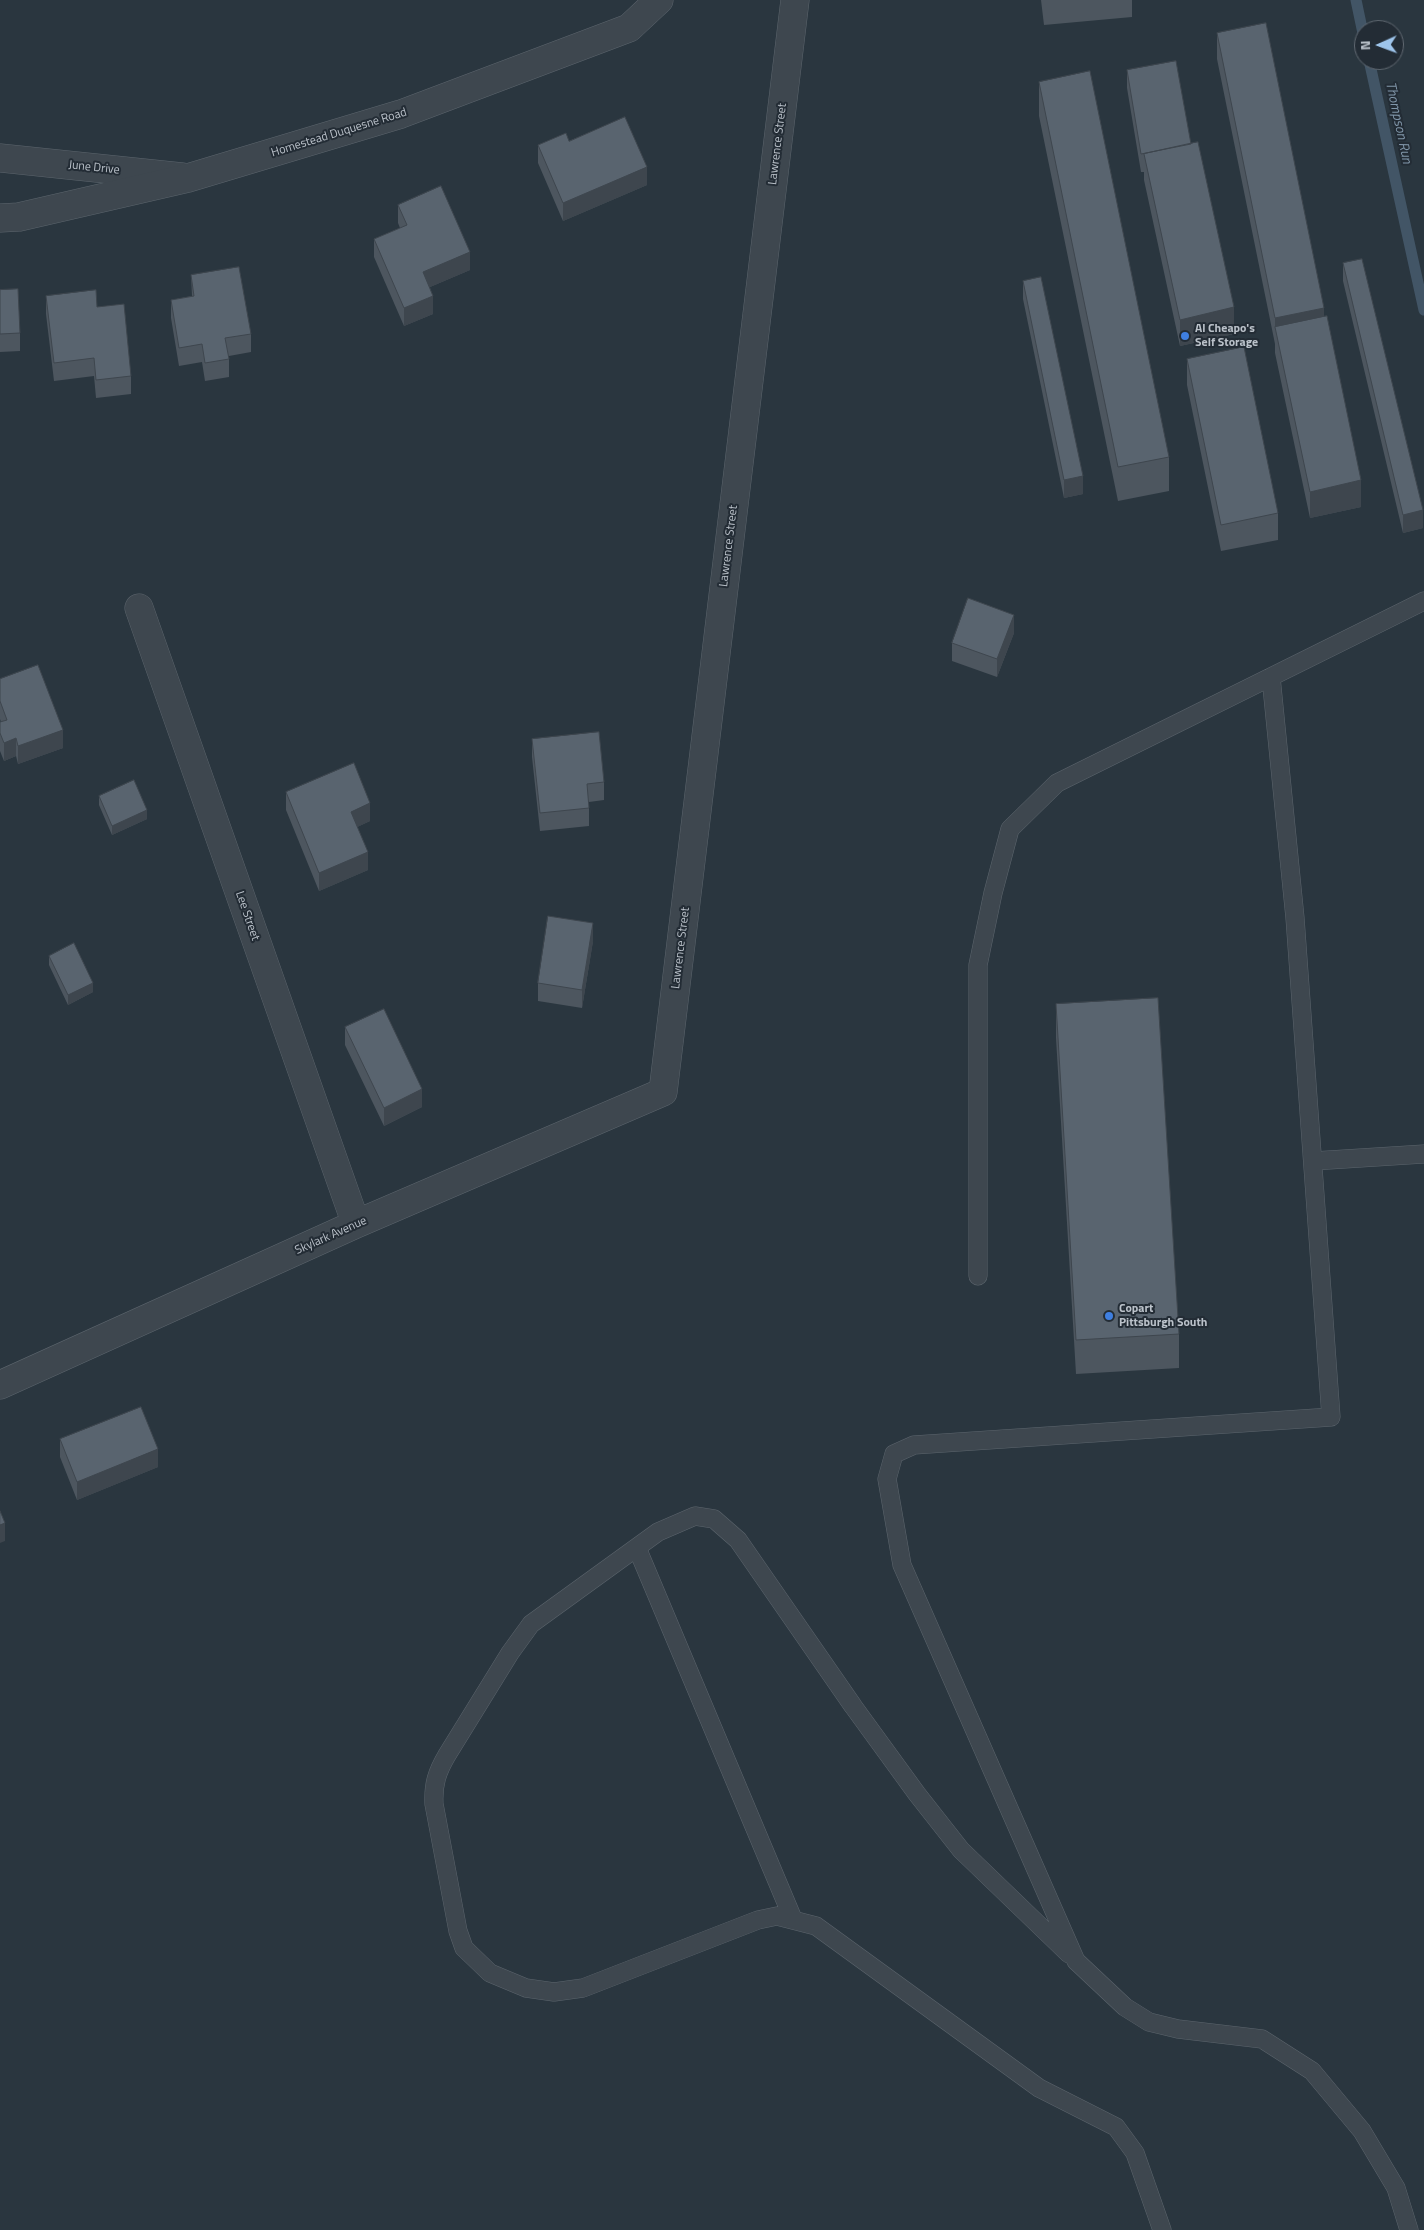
<!DOCTYPE html>
<style>
body{margin:0}
#map{position:relative;width:1424px;height:2230px;overflow:hidden;background:#2a363f;font-family:"Titillium Web",sans-serif}
canvas{display:block}
.north{position:absolute;left:1354px;top:20px;width:50px;height:50px;box-sizing:border-box;background:#232c35;border:1px solid #606871;border-radius:50%;rotate:268deg;font-size:14px;font-weight:700;line-height:20px;text-align:center;color:#bbc2ca}
.north::after{content:'';display:block;margin:auto;width:18px;height:22px;background:#9ec5ec;clip-path:polygon(50% 0,100% 100%,50% 72%,0 100%)}
</style>
<div id="map">
<canvas width="1424" height="2230"></canvas>
<div class="north">N</div>
</div>
<script>
const g = document.querySelector('canvas').getContext('2d');
g.lineJoin = 'round';
function strokePath(path, color, width, dash) { g.strokeStyle = color; g.lineWidth = width; g.lineCap = dash ? 'butt' : 'round'; g.setLineDash(dash || []); g.stroke(path); }
function fill(path, color) { g.fillStyle = color; g.fill(path, 'evenodd'); }
function write(font, color, halo, rows, align = 'center') {
  g.font = font + ' "Titillium Web",sans-serif'; g.lineWidth = 4; g.setLineDash([]); g.textBaseline = 'middle'; g.strokeStyle = halo; g.fillStyle = color; for (const [text, x, y, turn = 0] of rows) {
    g.save(); g.translate(x, y); g.rotate((+turn || 0) * Math.PI / 180); g.textAlign = isNaN(turn) ? turn : align; if (halo) g.strokeText(text, 0, 0); g.fillText(text, 0, 0); g.restore();
  }
}
const stream = new Path2D(`
 M1356,0L1364,38
 M1369,60L1424,310`);
const service = new Path2D(`
 M1271,677L1295,918L1331,1417L914,1445L894,1454L887,1479L902,1565L1076,1961L1125,2007L1149,2022L1178,2029L1262,2039L1312,2071L1362,2131L1396,2188L1409,2230
 M1313,1161L1424,1154
 M978,1276V965L993,893L1010,829L1057,783L1424,601
 M637,1548L793,1919
 M1069,1954L961,1850L917,1794L853,1706L738,1540L714,1519L695,1516L658,1532L531,1624L510,1653L447,1755C437,1772 433,1784 434,1804L458,1931L464,1948L490,1973L526,1988L554,1992L583,1988L758,1920L777,1916L816,1926L1039,2088L1116,2127L1135,2153L1162,2230`);
const minor = new Path2D(`
 M0,158L182,177
 M139,608L356,1224
 M0,1385L356,1224L663,1092L795,0`);
const tertiary = new Path2D(`
 M0,218L19,217L188,178L401,114L629,28L659,0`);
const wall = new Path2D(`
 M1041,0H1132V17L1044,25Z
 M1217,33L1324,317L1361,507L1310,518L1275,353V344L1217,59Z
 M1127,70L1191,144L1234,334L1180,346L1144,180V172H1141L1127,88Z
 M1039,82L1169,457V491L1118,501L1039,116Z
 M569,141L647,185L563,221L538,163V145Z
 M398,205L470,270L430,287L433,314L404,326L374,257V239L400,228L398,223Z
 M1343,263L1423,528L1403,533L1343,281Z
 M191,275L251,334V352L229,356V377L205,381L202,362L179,366L171,318V300L192,296Z
 M1023,281L1083,494L1064,498L1023,299Z
 M0,290L20,333V351L0,352Z
 M46,296L97,307L131,376V394L96,398L94,376L54,381L46,314Z
 M1187,359L1278,513V540L1221,551L1187,385Z
 M1014,633L997,677L952,661V643Z
 M0,679L63,748L18,764L16,756L4,761L0,751V722H1L0,719Z
 M532,739L604,782V800L589,802V826L540,831L532,757Z
 M286,792L370,821L357,827L368,870L319,891L286,810Z
 M99,796L147,819L112,835L99,805Z
 M593,941L582,1008L538,1001V983Z
 M49,956L93,992L68,1005L49,965Z
 M1056,1004L1179,1334V1368L1076,1374L1056,1038Z
 M345,1027L422,1107L384,1126L345,1045Z
 M60,1439L158,1467L77,1500L60,1457Z`);
const shadedWall = new Path2D(`
 M647,167V185L563,221V203Z
 M470,252V270L423,290V272Z
 M433,296V314L404,326V308Z
 M1234,307V334L1180,346V320Z
 M1324,308V334L1275,327V344V318Z
 M1083,476V494L1064,498V480Z
 M1361,480V507L1310,518V492Z
 M1423,510V528L1403,533V515Z
 M1014,615V633L997,677V659Z
 M63,730V748L18,764V746Z
 M16,738V756L4,761V743Z
 M370,803V821L351,830V812Z
 M147,810V819L112,835V826Z
 M368,852V870L319,891V873Z
 M593,923V941L582,1008V990Z
 M93,983V992L68,1005V995Z
 M422,1089V1107L384,1126V1108Z
 M158,1449V1467L77,1500V1482Z
 M5,1523V1541L0,1543V1525Z`);
const building = new Path2D(`
 M1266,23L1324,308L1275,318L1217,33Z
 M1176,61L1191,144L1141,154L1127,70Z
 M1090,71L1169,457L1118,467L1039,82Z
 M625,117L647,167L563,203L538,145L566,133L569,141Z
 M1198,142L1234,307L1180,320L1144,154Z
 M441,186L470,252L423,272L433,296L404,308L374,239L407,225L398,205Z
 M1362,259L1423,510L1403,515L1343,263Z
 M239,267L251,334L225,338L229,359L205,363L202,344L179,348L171,300L194,296L191,275Z
 M1041,277L1083,476L1064,480L1023,281Z
 M18,289L20,333L0,334V290Z
 M96,290L97,307L124,304L131,376L96,380L94,358L54,363L46,296Z
 M1327,316L1361,480L1310,492L1275,327Z
 M1244,347L1278,513L1221,525L1187,359Z
 M968,598L1014,615L997,659L952,643Z
 M38,665L63,730L18,746L16,738L4,743L0,733V722L7,720L0,701V679Z
 M599,732L604,782L587,784L589,808L540,813L532,739Z
 M354,763L370,803L351,812L368,852L319,873L286,792Z
 M134,780L147,810L112,826L99,796Z
 M548,916L593,923L582,990L538,983Z
 M74,943L93,983L68,995L49,956Z
 M1158,998L1179,1334L1076,1340L1056,1004Z
 M384,1009L422,1089L384,1108L345,1027Z
 M141,1407L158,1449L77,1482L60,1439Z
 M0,1511L5,1523L0,1525Z`);
const markers = [
 [1185,336,5,"#3f7fe0"],
 [1109,1316,5,"#3f7fe0"]
];
const streetNames = [
 ["Homestead Duquesne Road",339,133,-17],
 ["Lawrence Street",778,144,-83],
 ["June Drive",94,168,6],
 ["Lawrence Street",729,546,-83],
 ["Lee Street",247,916,71],
 ["Lawrence Street",681,948,-83],
 ["Skylark Avenue",331,1236,-24]
];
const poiNames = [
 ["Al Cheapo's",1195,329],
 ["Self Storage",1195,343],
 ["Copart",1119,1309],
 ["Pittsburgh South",1119,1323]
];
const waterNames = [
 ["Thompson Run",1398,123,78]
];
strokePath(stream, '#425566', 11);
strokePath(service, '#5c656d', 19);
strokePath(minor, '#5c656d', 29);
strokePath(tertiary, '#5c656d', 29);
strokePath(service, '#3e474f', 18);
strokePath(minor, '#3e474f', 28);
strokePath(tertiary, '#3e474f', 28);
fill(wall, '#4d565f');
fill(shadedWall, '#3e464e');
fill(building, '#59646f');
strokePath(building, '#3e464e', 1);
for (const [x, y, r, color] of markers) { const dot = new Path2D(); dot.arc(x, y, r, 0, 2 * Math.PI); g.fillStyle = color; g.fill(dot); strokePath(dot, '#232c35', 2); }
write('12px', '#bbc2ca', '#232c35', streetNames);
write('bold 12px', '#bbc2ca', '#232c35', poiNames, 'left');
write('italic 14px', '#8096a9', '#232c35', waterNames);
</script>
